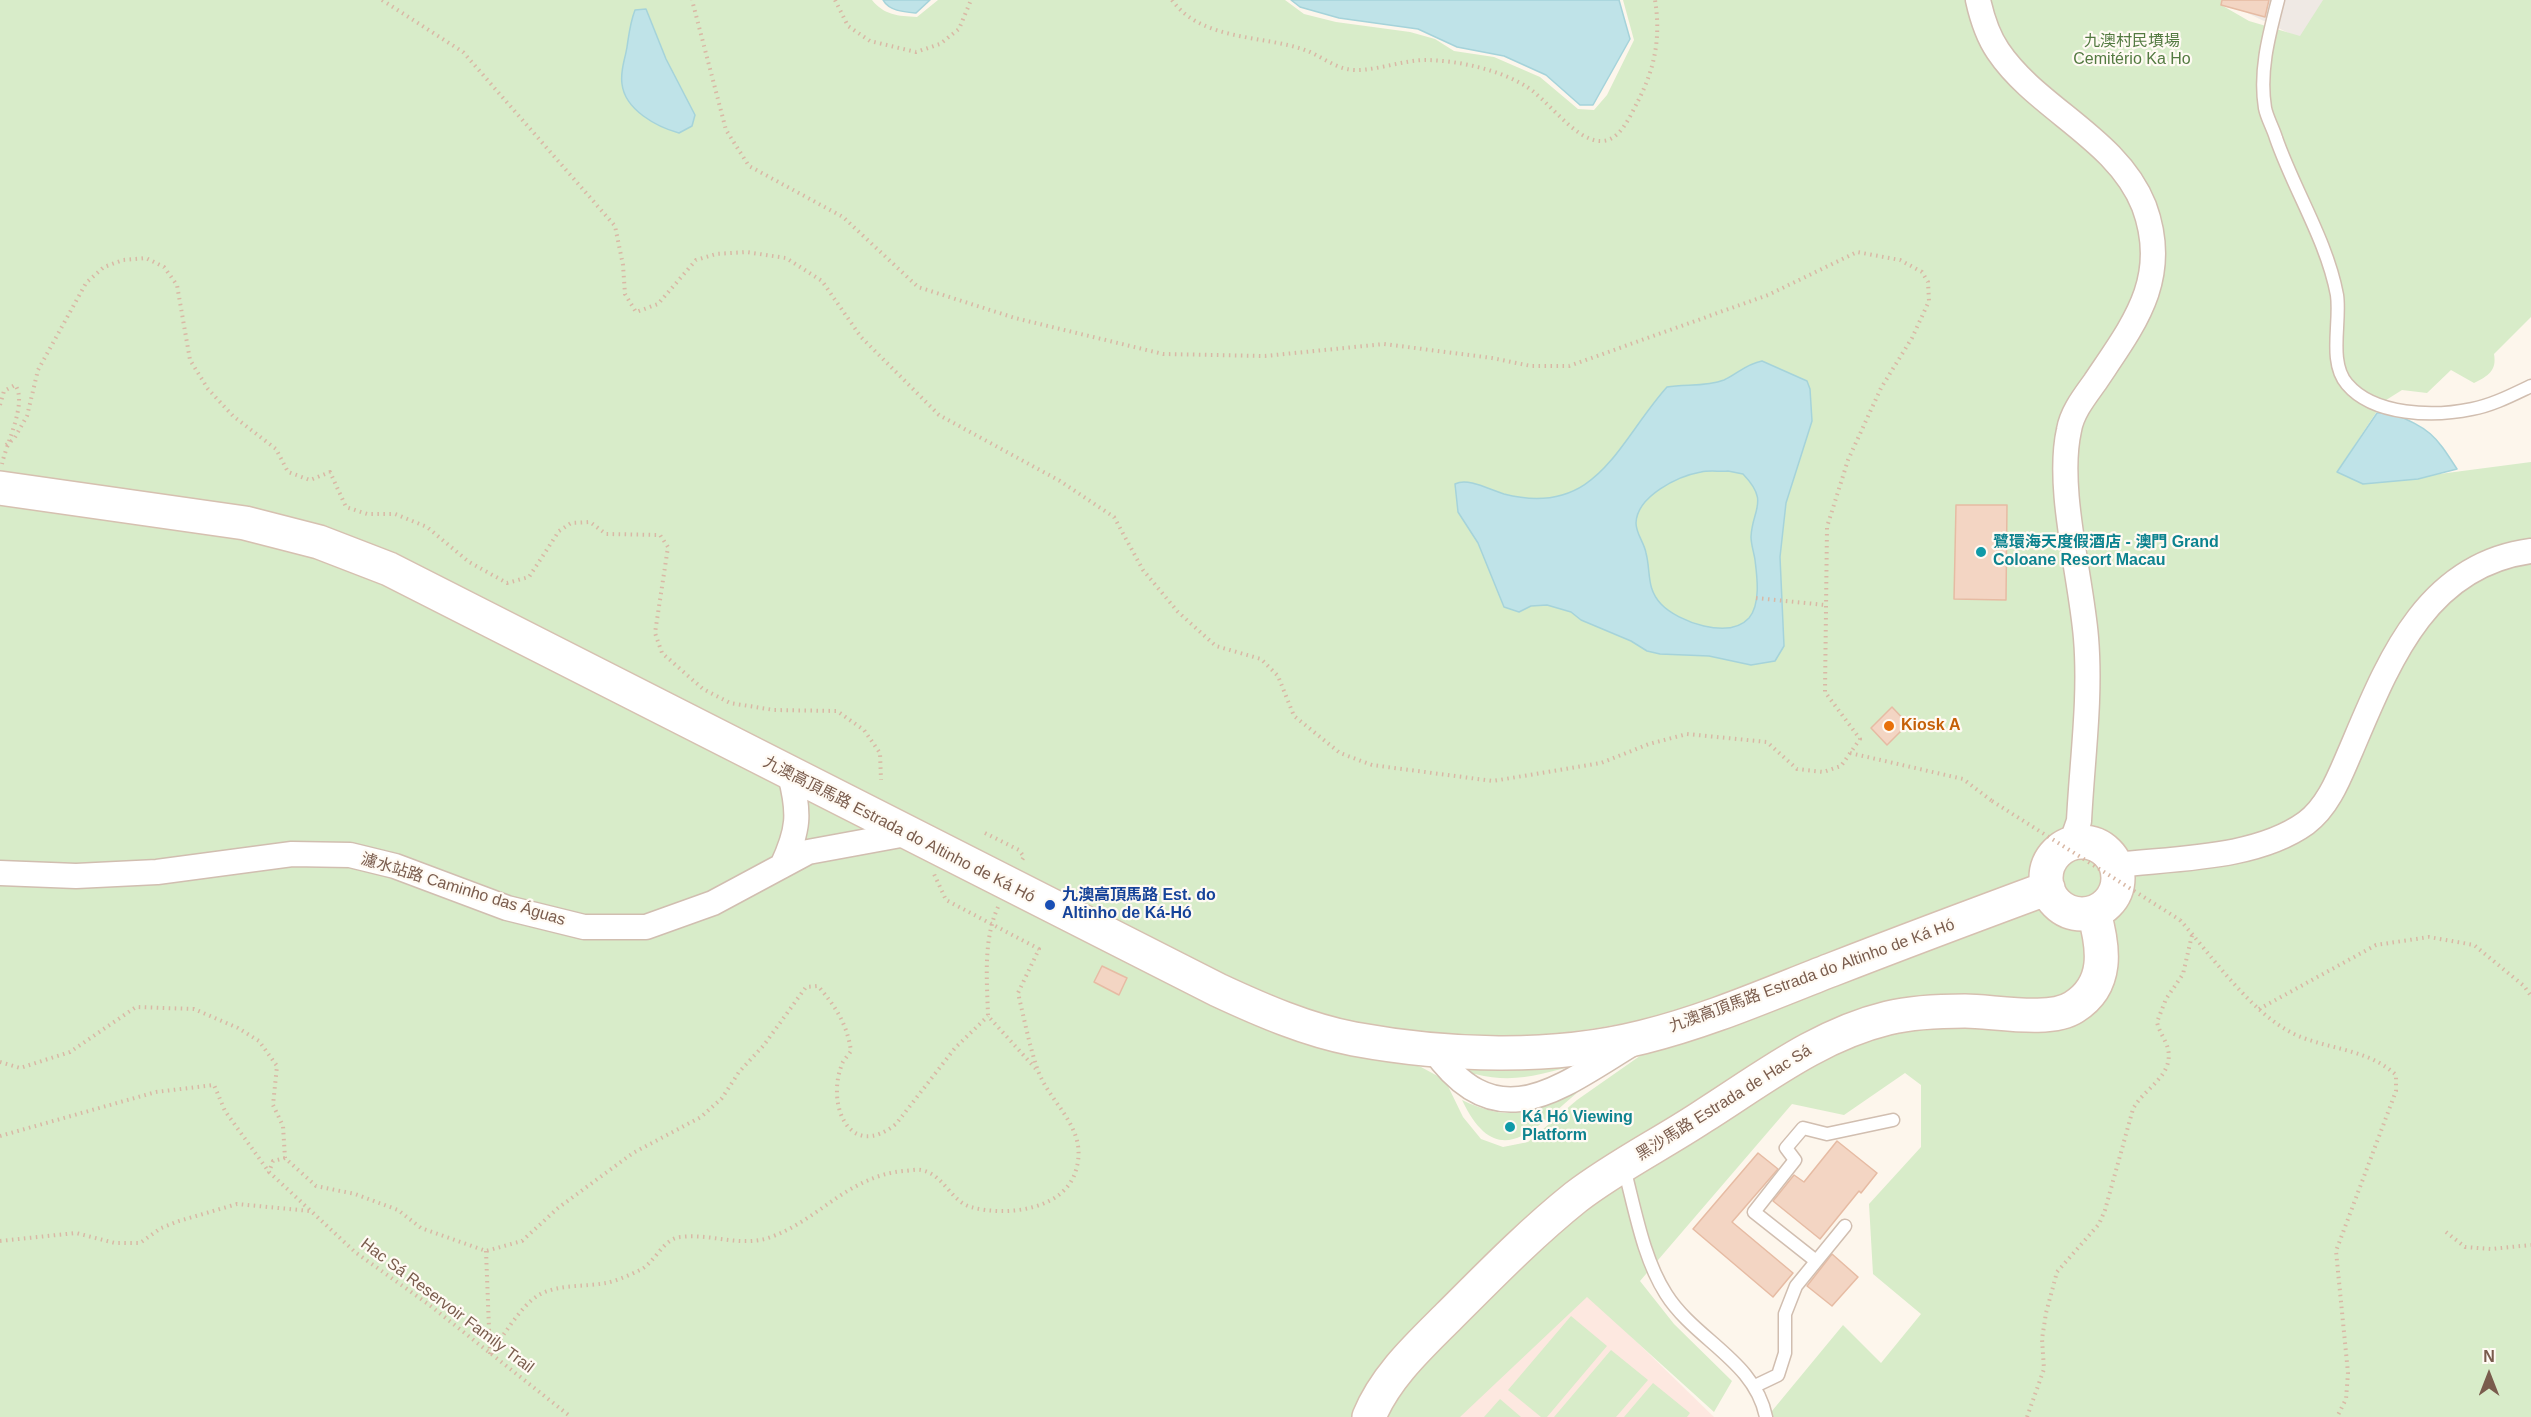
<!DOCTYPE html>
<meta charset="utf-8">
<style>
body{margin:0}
#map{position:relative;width:2531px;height:1417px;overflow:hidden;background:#fdf6ec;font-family:Arial,sans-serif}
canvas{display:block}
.north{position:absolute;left:2459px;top:1345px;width:60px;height:60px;-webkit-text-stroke:4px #fffaf3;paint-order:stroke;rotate:0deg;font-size:16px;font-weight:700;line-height:24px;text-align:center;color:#7a5c4d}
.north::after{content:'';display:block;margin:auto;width:21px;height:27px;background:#7a5c4d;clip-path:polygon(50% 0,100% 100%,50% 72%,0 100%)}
</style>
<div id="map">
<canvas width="2531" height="1417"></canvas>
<div class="north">N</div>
</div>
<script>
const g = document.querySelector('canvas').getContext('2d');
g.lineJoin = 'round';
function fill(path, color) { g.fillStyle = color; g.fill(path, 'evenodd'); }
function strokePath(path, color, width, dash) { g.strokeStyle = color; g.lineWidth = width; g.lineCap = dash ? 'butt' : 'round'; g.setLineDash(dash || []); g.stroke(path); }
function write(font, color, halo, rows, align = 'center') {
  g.font = font + ' Arial,"Noto Sans SC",sans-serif'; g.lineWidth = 4.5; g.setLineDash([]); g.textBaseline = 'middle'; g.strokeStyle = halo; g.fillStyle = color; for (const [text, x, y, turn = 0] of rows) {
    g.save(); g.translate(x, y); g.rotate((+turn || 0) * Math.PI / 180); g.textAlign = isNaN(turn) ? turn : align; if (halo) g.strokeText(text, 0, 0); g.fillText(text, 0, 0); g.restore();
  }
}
const commercial = new Path2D(`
 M1567,1274L1714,1417H1379Z`);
const industrial = new Path2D(`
 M2229,0H2326L2305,41L2231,5Z`);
const green = new Path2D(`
 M0,0H872C884,15 898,16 917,17L938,0H1285L1304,14L1336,22L1410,32L1435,39L1454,51L1494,57L1540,77L1578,109L1594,110L1607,95L1634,40L1623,0H2221L2223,6L2249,21L2300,36L2323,0H2531V317L2494,354C2497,371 2488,376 2474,383L2451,370L2427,393L2402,390L2383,402L2337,472L2363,484L2531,462V1417H1767L1843,1325L1881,1363L1921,1314L1873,1274L1869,1204L1921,1147V1085L1905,1073L1844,1115L1792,1104L1640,1281L1674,1324L1732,1381L1714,1412L1587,1297L1460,1417H0ZM1310,1012C1378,1031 1450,1038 1522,1036C1576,1034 1630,1022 1684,1012L1647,1051L1577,1100L1528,1142L1503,1147L1481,1139L1463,1117L1445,1080L1421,1067L1394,1058Z
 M1577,1065C1539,1074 1516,1084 1475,1074L1471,1080L1459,1067Z
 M1578,1092C1534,1129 1498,1175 1462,1100C1510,1123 1531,1112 1578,1092Z
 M1571,1316L1607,1346L1547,1417H1541L1508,1390Z
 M1611,1350L1648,1380L1616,1417H1554Z
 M1653,1383L1690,1413L1687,1417H1624Z
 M1500,1399L1521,1417H1484Z`);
const water = new Path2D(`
 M883,0H930L916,13C904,12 889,11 883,0Z
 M1291,0H1619L1630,39L1593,105H1580L1546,75L1504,56L1457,47L1418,29L1339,18L1300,7Z
 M646,9L666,59L695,115L692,126L679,133C657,127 625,110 622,84C620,70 625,60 627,47C629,34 630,23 635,10Z
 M1762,361L1807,381L1810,389L1812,421L1786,503L1780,557L1784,646L1775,661L1751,665L1709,656L1660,654L1647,651L1631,641L1581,620L1571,612L1547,605L1531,606L1519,612L1504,607L1478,543L1458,512L1455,484C1468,477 1490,490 1504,494C1597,518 1617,443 1667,387C1686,384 1706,387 1724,380C1737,374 1746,364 1762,361ZM1728,471L1743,474C1770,502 1752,509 1751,537C1751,544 1754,553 1755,560C1757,576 1761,604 1749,618C1729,640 1678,622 1661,604C1646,588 1651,572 1646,553C1644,542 1636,534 1636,523C1637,496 1678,476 1701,472C1710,470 1720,472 1728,471Z
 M2390,412C2431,430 2434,433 2457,469L2418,479L2363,484L2337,472L2377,413Z`);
const building = new Path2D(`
 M2222,0H2269L2265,17L2221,5Z
 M1956,505H2007L2006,600L1954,599Z
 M1892,707L1908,724L1887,745L1871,728Z
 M1102,966L1127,978L1119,995L1094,982Z
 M1837,1141L1877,1173L1861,1193L1859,1191L1820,1239L1773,1201L1794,1175L1804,1182Z
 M1758,1153L1778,1169L1732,1222L1793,1273L1773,1297L1693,1229Z
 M1832,1254L1858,1277L1832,1306L1807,1286Z`);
const path = new Path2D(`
 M382,0L463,52L615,226L623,265L625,294L636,312L658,304L696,260L716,254L746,252L786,258L822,281L861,337L939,415L1060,481L1114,517L1143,570L1178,612L1216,646L1261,659L1278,676L1294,716L1340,753L1372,765L1493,781L1601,763L1649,744L1687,734L1767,742L1797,769L1823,772L1841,766L1860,739L1825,692L1827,527L1848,460L1881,388L1912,338L1929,301L1928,282L1922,272L1900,260L1857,252L1768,295L1569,366H1531L1492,358L1384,344L1265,356L1163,354L1015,318L918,287L843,217L749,166L726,130L692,0
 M835,0L848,26L870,41L916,52L940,44L959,29L971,0
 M1172,0C1201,41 1263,35 1305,50C1319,55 1332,66 1347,69C1369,74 1403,59 1428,60C1459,61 1496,69 1524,85C1547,98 1574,140 1600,141C1620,142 1630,116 1638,101C1655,68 1661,37 1655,0
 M0,405L4,391L15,385C28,402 6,444 2,464
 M6,445L14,439L27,416L38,370L86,283L104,267L123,260L146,258L164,267L177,285L190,360L208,389L233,416L276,449L288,472L310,480L330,472L346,507L367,514H395L427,527L469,562L507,583L529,577L559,531L571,523L590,522L606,534L660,535L668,547L655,633L662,653L703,689L730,703L774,710L837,711L864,730L880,753L881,780
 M1756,598L1825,605
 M1850,753L1963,779L1992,801
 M985,833L1019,850L1024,857L1020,863
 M998,907C983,940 987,980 988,1016L1036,1069
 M2180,920C2212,956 2251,1013 2294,1034C2328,1050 2367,1048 2396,1075V1091L2336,1251L2348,1373L2346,1399L2337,1417
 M2259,1009L2376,945L2429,937L2474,945L2524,986L2531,996
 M0,1062L20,1068L70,1052L136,1007L194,1009L238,1028L259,1041L277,1066L273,1105L283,1126L285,1158L316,1186L355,1194L398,1210L421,1228L486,1251L522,1241L558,1208L633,1153L701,1117L722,1098L739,1072L764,1045L806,987L818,986C836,1007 847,1024 851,1051C848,1056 842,1061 841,1067C827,1106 850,1161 896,1124L955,1048L988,1016
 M0,1136L156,1092L214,1085L225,1111L269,1172
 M285,1158L273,1161L269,1172L355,1252L428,1304L571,1417
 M2446,1232L2465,1247L2491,1249L2531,1245
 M0,1241L76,1233L115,1243H140L161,1228L179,1221L237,1204L310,1211
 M486,1251L490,1354
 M490,1354C502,1338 522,1304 539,1295C558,1284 585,1287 606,1283C616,1281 630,1275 640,1270C655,1263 663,1238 681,1237C711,1233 741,1248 771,1237C820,1219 847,1177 903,1171C909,1171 916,1169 921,1170C944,1174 950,1201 971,1207C1006,1217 1065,1210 1076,1170C1089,1127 1049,1104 1037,1068C1029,1044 1024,1018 1018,993L1039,949L946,900L934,874
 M2027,1417L2044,1369L2042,1339L2046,1313L2057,1272L2099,1224L2105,1210L2133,1109C2144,1088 2174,1076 2168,1049C2166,1040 2159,1032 2157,1022L2166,999L2183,974L2192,935`);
const service = new Path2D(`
 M2278,0C2269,35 2259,71 2265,108C2267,118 2273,128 2276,138C2294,190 2327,241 2337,295C2341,322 2328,362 2347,384C2374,416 2434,417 2472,409C2493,405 2512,395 2531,386
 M1624,1168C1635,1209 1643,1258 1666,1294C1695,1340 1755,1361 1766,1417
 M1816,1261L1754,1212L1795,1160L1786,1148L1803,1128L1827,1134L1893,1120
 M1755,1386L1778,1375L1785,1353V1314L1796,1286L1845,1226`);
const minor = new Path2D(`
 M1978,0C1982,18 1987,35 1998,51C2037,109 2117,138 2144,206C2171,279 2133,325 2095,382C2085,396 2072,412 2069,430C2056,488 2081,576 2086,638C2091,698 2082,761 2079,821L2071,844
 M2116,865C2176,858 2256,859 2306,823C2329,806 2340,775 2351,750C2388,663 2425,565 2531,551
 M782,866C799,830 800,813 790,775
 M0,873L76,876L157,872L292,854L350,855L395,866L507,908L584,927H646L713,903L808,852L906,834
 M1433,1049C1496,1140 1558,1089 1630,1045`);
const secondary = new Path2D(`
 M0,488L245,523L319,542L389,569L1218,990C1261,1010 1307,1030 1354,1039C1447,1056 1551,1060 1643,1037C1708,1021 1769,994 1831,970C1903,942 1975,915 2048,888
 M2046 878a36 36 0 1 1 72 0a36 36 0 1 1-72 0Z
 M1369,1417C1385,1377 1419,1346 1449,1316C1490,1275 1531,1233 1576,1197C1615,1167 1661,1144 1702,1117C1762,1079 1818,1035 1888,1018C1913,1012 1939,1011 1965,1011C1993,1011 2050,1023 2074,1007C2109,985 2104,948 2094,913`);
const pathBridge = new Path2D(`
 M1992,801L2180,920`);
const markers = [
 [1981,552,6,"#0f9aa8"],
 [1889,726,6,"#e8710a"],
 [1050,905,6,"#1a4fb4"],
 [1510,1127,6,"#0f9aa8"]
];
const parkNames = [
 ["九澳村民墳場",2132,42],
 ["Cemitério Ka Ho",2132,60]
];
const cultureNames = [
 ["鷺環海天度假酒店 - 澳門 Grand",1993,543],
 ["Coloane Resort Macau",1993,561],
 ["Ká Hó Viewing",1522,1118],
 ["Platform",1522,1136]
];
const foodNames = [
 ["Kiosk A",1901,726]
];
const streetNames = [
 ["九澳高頂馬路 Estrada do Altinho de Ká Hó",899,830,27],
 ["濾水站路 Caminho das Águas",463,890,17],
 ["九澳高頂馬路 Estrada do Altinho de Ká Hó",1812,976,-20],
 ["黑沙馬路 Estrada de Hac Sá",1724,1103,-32],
 ["Hac Sá Reservoir Family Trail",447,1306,37]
];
const transitNames = [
 ["九澳高頂馬路 Est. do",1062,896],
 ["Altinho de Ká-Hó",1062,914]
];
fill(commercial, '#fde8e0');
fill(industrial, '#efe9e4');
fill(green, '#d8ecc9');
fill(water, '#bfe3e8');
strokePath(water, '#a5d3da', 1.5);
fill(building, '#f3d5c3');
strokePath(building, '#e6bba3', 1.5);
strokePath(service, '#d1beb0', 15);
strokePath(minor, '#d1beb0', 27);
strokePath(secondary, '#d6c0b0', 36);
strokePath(path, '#d9b8a5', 4, [1.5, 4.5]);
strokePath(service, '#fff', 12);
strokePath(minor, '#fff', 24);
strokePath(secondary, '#fff', 33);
strokePath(pathBridge, '#d9b8a5', 4, [1.5, 4.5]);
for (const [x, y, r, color] of markers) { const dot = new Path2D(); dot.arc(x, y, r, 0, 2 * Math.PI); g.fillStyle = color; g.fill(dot); strokePath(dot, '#fffaf3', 2); }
write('16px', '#537a41', '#fffaf3', parkNames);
write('bold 16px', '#0d838f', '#fffaf3', cultureNames, 'left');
write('bold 16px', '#c56008', '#fffaf3', foodNames, 'left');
write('16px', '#7a5c4d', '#fffaf3', streetNames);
write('bold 16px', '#164399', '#fffaf3', transitNames, 'left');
</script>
